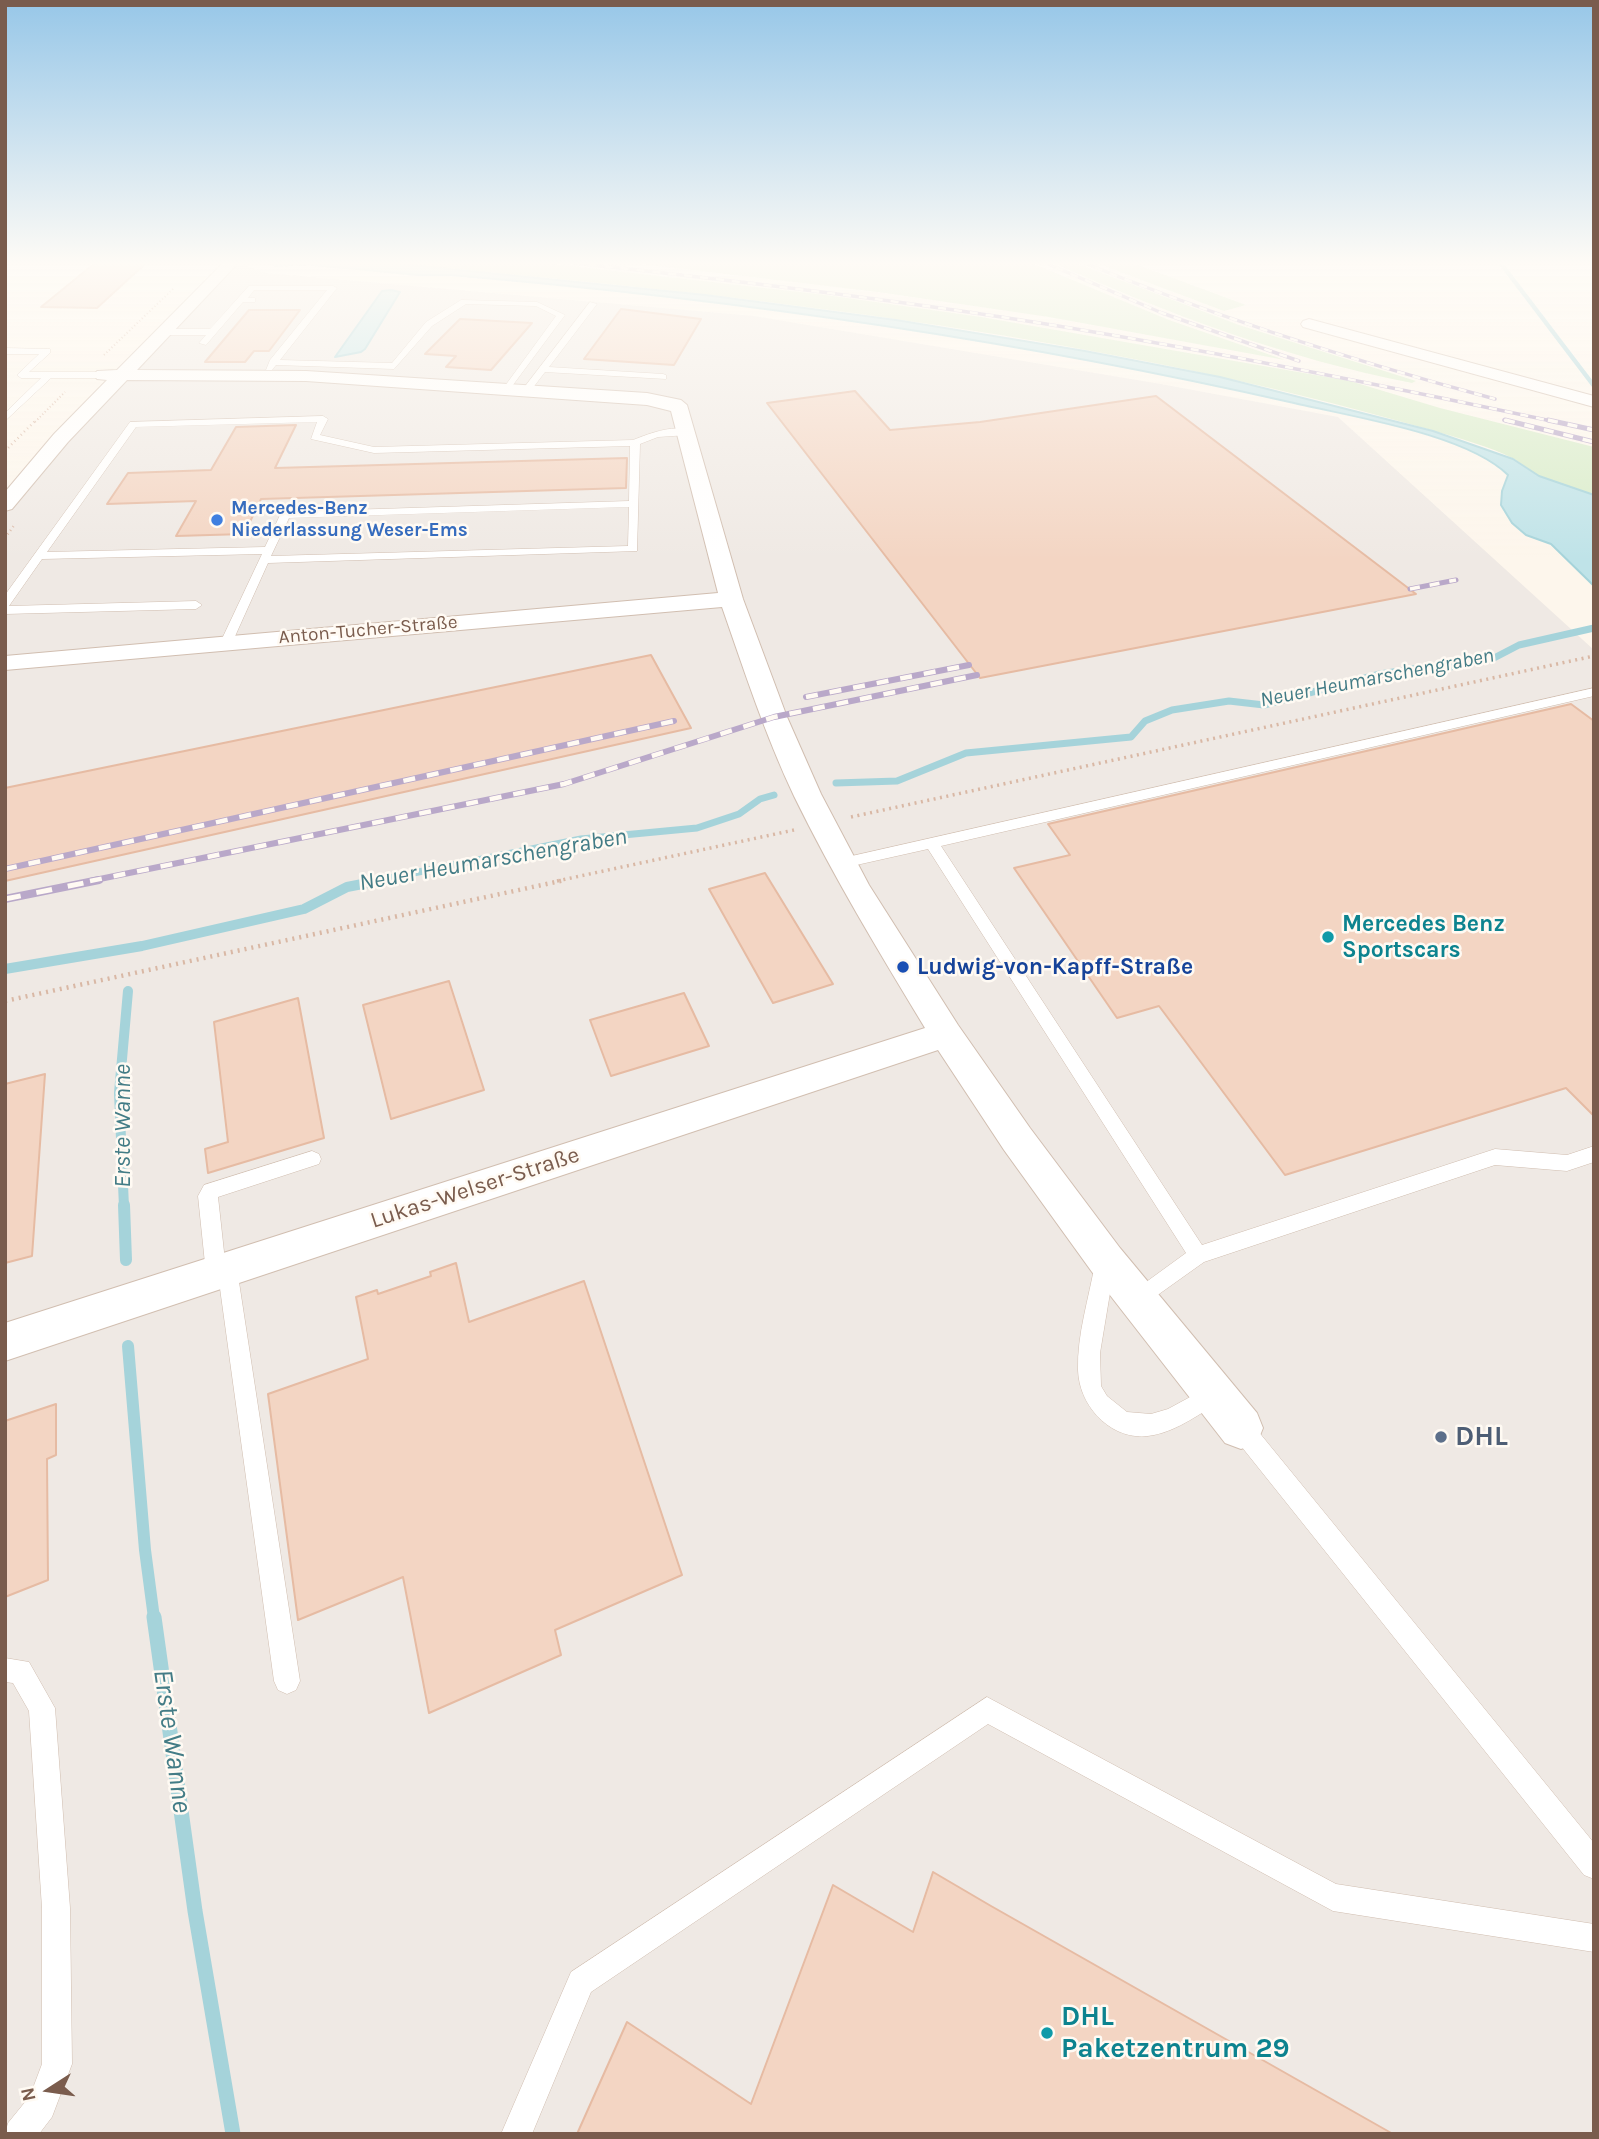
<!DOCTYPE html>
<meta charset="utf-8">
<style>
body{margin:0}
#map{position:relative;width:1599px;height:2139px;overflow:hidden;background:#fdf6ec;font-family:Karla,sans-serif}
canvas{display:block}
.frame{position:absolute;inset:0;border:7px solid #7a5c4d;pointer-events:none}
.north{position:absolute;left:14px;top:2055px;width:70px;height:70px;-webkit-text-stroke:5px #fffaf3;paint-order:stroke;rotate:258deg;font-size:19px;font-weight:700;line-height:28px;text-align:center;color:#7a5c4d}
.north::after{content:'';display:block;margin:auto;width:24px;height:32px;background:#7a5c4d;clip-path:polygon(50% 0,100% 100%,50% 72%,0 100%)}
</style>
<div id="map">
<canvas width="1599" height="2139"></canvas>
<div class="frame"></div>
<div class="north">N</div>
</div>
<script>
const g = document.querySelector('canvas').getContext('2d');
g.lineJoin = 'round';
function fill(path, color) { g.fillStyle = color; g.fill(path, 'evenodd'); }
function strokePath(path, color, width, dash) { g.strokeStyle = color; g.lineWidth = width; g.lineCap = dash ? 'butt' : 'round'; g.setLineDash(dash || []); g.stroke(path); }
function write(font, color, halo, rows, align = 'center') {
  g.font = font + ' Karla,sans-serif'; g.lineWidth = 5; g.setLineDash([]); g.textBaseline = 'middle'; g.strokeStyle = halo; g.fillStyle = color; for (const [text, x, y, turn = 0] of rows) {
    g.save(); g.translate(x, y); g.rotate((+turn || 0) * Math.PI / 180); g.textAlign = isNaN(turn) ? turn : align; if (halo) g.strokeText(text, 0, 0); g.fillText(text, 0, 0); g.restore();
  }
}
const industrial = new Path2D(`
 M230,261L266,273L754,316L1161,384L1338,417L1594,650V2134H5V501L73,423Z`);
const green = new Path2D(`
 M370,261H527L826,295L981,317L1350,381L1440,408L1594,447V495C1576,489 1557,485 1540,477C1531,472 1523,464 1514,459C1489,446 1458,438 1431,430C1090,331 723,293 370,261Z
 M616,261H1027L1169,320L1285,360L1049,317L878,292Z
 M1049,261H1070L1239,325L1416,381L1412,383C1287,359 1166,313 1049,261Z
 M1091,261H1127L1246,305L1224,311Z`);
const water = new Path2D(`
 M265,261H370L705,295L896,320L1085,351L1220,377L1433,431L1513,459L1539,476L1594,495V586L1551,544L1526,535L1512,523L1501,505L1502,491L1508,475C1466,434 1353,417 1294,403C1016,340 734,299 450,275H419L303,264L276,266Z
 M391,290L400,292L365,349L361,352L335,357L382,291Z`);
const streamFar4 = new Path2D(`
 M1499,261L1594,386`);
const streamFar3 = new Path2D(`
 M836,783L897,781L966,753L1131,737L1145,721L1172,710L1229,701L1264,705L1380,674L1426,667H1450L1494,658L1519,645L1594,628
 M374,881L581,839L697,828L739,814L760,799L774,795`);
const streamFar2 = new Path2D(`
 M5,969L142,946L304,909L347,887L383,880
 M124,1207L119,1093L128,991`);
const streamFar1 = new Path2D(`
 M124,1205L126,1260
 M128,1346L145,1550L154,1618`);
const stream = new Path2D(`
 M154,1617L195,1911L233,2134`);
const building = new Path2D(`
 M95,263H146L97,308L41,307Z
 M621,309L701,319L674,365L584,359Z
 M249,310H300L269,351H254L245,362H205Z
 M460,319L532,323L491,370L446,367L456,356L425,354Z
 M855,391L890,430L980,422L1156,396L1416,594L980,678L767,403Z
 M296,425L275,468L627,458L626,488L261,499L244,534L176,536L196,501L107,504L128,473L211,470L236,427Z
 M651,655L691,728L5,881V788Z
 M1571,704L1594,721V1116L1566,1088L1285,1175L1159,1006L1117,1018L1014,868L1070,855L1048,824Z
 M765,873L833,984L773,1003L709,889Z
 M449,981L484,1090L391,1119L363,1005Z
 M684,993L709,1046L611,1076L590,1020Z
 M298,998L324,1138L208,1173L205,1149L228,1142L214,1022Z
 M45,1074L32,1256L5,1263V1084Z
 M456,1263L469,1322L584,1281L682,1575L555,1630L561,1655L429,1713L403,1577L298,1620L268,1394L368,1359L356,1297L377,1290L378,1294L431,1276L430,1272Z
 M56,1404V1455L47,1459L48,1580L5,1597V1421Z
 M933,1872L991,1906L1393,2134H577L627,2022L751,2104L833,1885L913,1932Z`);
const pathFar3 = new Path2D(`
 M104,355L174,288
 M35,422L65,392`);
const pathFar2 = new Path2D(`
 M5,451L36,420
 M5,538L15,524`);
const pathFar1 = new Path2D(`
 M851,817L1594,656
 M557,881L794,830`);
const path = new Path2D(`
 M5,1001L565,880`);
const lane = new Path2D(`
 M249,286H333L337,288L280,360L392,363L426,322L461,300L537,302L565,315L507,393L502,390L556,316L536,306L466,304L432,326L394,369L276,365L272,370H266L270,360L327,290H254L248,298H255V302H243L206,345L199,343L206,335H165L161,332L165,329H210Z
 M590,302L597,304L549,367L663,374L666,375V379L545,372L529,393H523V389Z
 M5,348L50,349V353L29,372H103L107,375L103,378H51L5,421V413L41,378H21L17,375L39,354H5Z
 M323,416L328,419L320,435L374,447L633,440C650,433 677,423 693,432L688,435L658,437L640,444L637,551L268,563L232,643L226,647L220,643L262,554L42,559L9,606L196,601L202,605L196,609L5,614V595L130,422ZM317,422L311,439L374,453L630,446L629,501L285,512L280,515L265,547L47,552L136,427ZM629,507L628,546L271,556L289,518Z
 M1594,688V696L941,846L1202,1245L1495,1149L1567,1155L1594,1146V1162L1567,1171L1495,1165L1204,1262L1138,1309L1131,1307L1128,1300L1131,1293L1186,1253L928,849L843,868L836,863L843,858Z
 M312,1151L319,1154L321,1159L319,1164L218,1197L225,1261L234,1263L237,1269L300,1681L296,1690L287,1694L278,1690L274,1681L219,1281L209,1279L206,1273L198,1196L204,1185Z
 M1105,1254L1112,1257L1115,1263L1100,1353L1101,1386L1107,1396L1127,1412L1151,1414L1168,1409L1214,1384L1222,1387L1225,1394L1222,1401C1200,1413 1179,1430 1154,1435C1114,1444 1079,1408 1078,1370C1077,1334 1089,1298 1095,1263L1098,1257Z
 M1241,1417L1249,1420L1594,1843V1879L1584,1875L1233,1436L1230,1428L1233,1420Z
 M5,1658L29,1662L55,1708L70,1908L72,2064L52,2117L39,2134H5L8,2123L30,2096L42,2064V1908L29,1711L13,1683L5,1682Z
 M987,1697L1336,1884L1594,1924V1952L1333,1911L988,1724L591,1992L532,2134H501L571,1972Z`);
const street = new Path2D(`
 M225,261H240L137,370L306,371L647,393L681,400L687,405L743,599L787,717L821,794L869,885L958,1025L1030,1128L1120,1248L1257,1413L1263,1428L1257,1443L1241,1449L1225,1443L1092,1272L1004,1150L938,1050L5,1361V1323L925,1028C879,952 833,876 794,796C765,735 744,670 722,607L5,670V656L718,593L671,411L647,405L306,381L127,380L68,442L12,509L5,511V492L54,434L107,380L97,379L94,375L97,371L117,370Z
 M1309,319L1594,396V407L1303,327L1301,324L1303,321Z`);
const railFar3 = new Path2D(`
 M557,261C720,279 884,298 1046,324C1217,352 1387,386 1556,422
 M1041,261L1162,313L1299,361
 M1080,261C1215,317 1354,361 1495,399
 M1504,420L1512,422`);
const railFar2 = new Path2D(`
 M1505,420L1594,442
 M1548,420L1594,430
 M1410,589L1456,580`);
const railFar1 = new Path2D(`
 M806,697L969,665
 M5,869L674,721
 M90,881L564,784L774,717L977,675`);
const rail = new Path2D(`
 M5,899L99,880`);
const markers = [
 [217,520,7,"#3f7fe0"],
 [1328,937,7,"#0f9aa8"],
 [903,967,7,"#1a4fb4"],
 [1441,1437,7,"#5c6f8a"],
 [1047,2033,7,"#0f9aa8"]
];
const farShopnames = [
 ["Mercedes-Benz",231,509],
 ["Niederlassung Weser-Ems",231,531]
];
const farStreetnames = [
 ["Anton-Tucher-Straße",368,630,-5]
];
const farWaternames = [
 ["Neuer Heumarschengraben",1377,678,-11]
];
const cultureNames = [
 ["Mercedes Benz",1342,924],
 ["Sportscars",1342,950]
];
const transitNames = [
 ["Ludwig-von-Kapff-Straße",917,967]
];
const streetNames = [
 ["Lukas-Welser-Straße",475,1188,-18]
];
const waterNames = [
 ["Neuer Heumarschengraben",493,860,-10],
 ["Erste Wanne",123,1126,-90]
];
const nearServicenames = [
 ["DHL",1455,1437]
];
const nearWaternames = [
 ["Erste Wanne",172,1741,82]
];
const nearCulturenames = [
 ["DHL",1061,2017],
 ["Paketzentrum 29",1061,2049]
];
fill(industrial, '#efe9e4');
fill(green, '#d8ecc9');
fill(water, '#bfe3e8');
strokePath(water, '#a5d3da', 2);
strokePath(streamFar4, '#a5d3da', 4.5);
strokePath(streamFar3, '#a5d3da', 7);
strokePath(streamFar2, '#a5d3da', 10);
strokePath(streamFar1, '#a5d3da', 12);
strokePath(stream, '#a5d3da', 15);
fill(building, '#f3d5c3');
strokePath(building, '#e6bba3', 2);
strokePath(lane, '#d1beb0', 1);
strokePath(street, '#d1beb0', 2);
strokePath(pathFar3, '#d9b8a5', 2, [1, 2.5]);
strokePath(pathFar2, '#d9b8a5', 2.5, [1, 3.5]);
strokePath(pathFar1, '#d9b8a5', 3.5, [2, 4.5]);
strokePath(path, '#d9b8a5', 4.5, [2, 5]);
fill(lane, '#fff');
fill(street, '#fff');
strokePath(railFar3, '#b9a8c9', 3.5);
strokePath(railFar2, '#b9a8c9', 5);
strokePath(railFar1, '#b9a8c9', 6);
strokePath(rail, '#b9a8c9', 8);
strokePath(railFar3, '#fffaf3', 2.5, [8]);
strokePath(railFar2, '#fffaf3', 3.5, [10]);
strokePath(railFar1, '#fffaf3', 4.5, [12]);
strokePath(rail, '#fffaf3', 5, [16]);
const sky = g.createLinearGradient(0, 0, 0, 560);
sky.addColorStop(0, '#97c7e8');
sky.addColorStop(0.47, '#fefbf6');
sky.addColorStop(1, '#fefbf600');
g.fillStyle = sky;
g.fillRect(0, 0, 1599, 560);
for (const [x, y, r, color] of markers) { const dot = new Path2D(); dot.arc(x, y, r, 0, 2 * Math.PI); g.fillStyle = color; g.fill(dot); strokePath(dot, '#fffaf3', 2.5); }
write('bold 19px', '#366cbe', '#fffaf3', farShopnames, 'left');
write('19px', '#7a5c4d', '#fffaf3', farStreetnames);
write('italic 21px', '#437c86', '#fffaf3', farWaternames);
write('bold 23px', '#0d838f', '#fffaf3', cultureNames, 'left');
write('bold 23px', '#164399', '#fffaf3', transitNames, 'left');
write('23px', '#7a5c4d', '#fffaf3', streetNames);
write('italic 24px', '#437c86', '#fffaf3', waterNames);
write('bold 28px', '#4e5e75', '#fffaf3', nearServicenames, 'left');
write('italic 28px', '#437c86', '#fffaf3', nearWaternames);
write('bold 28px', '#0d838f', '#fffaf3', nearCulturenames, 'left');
</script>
